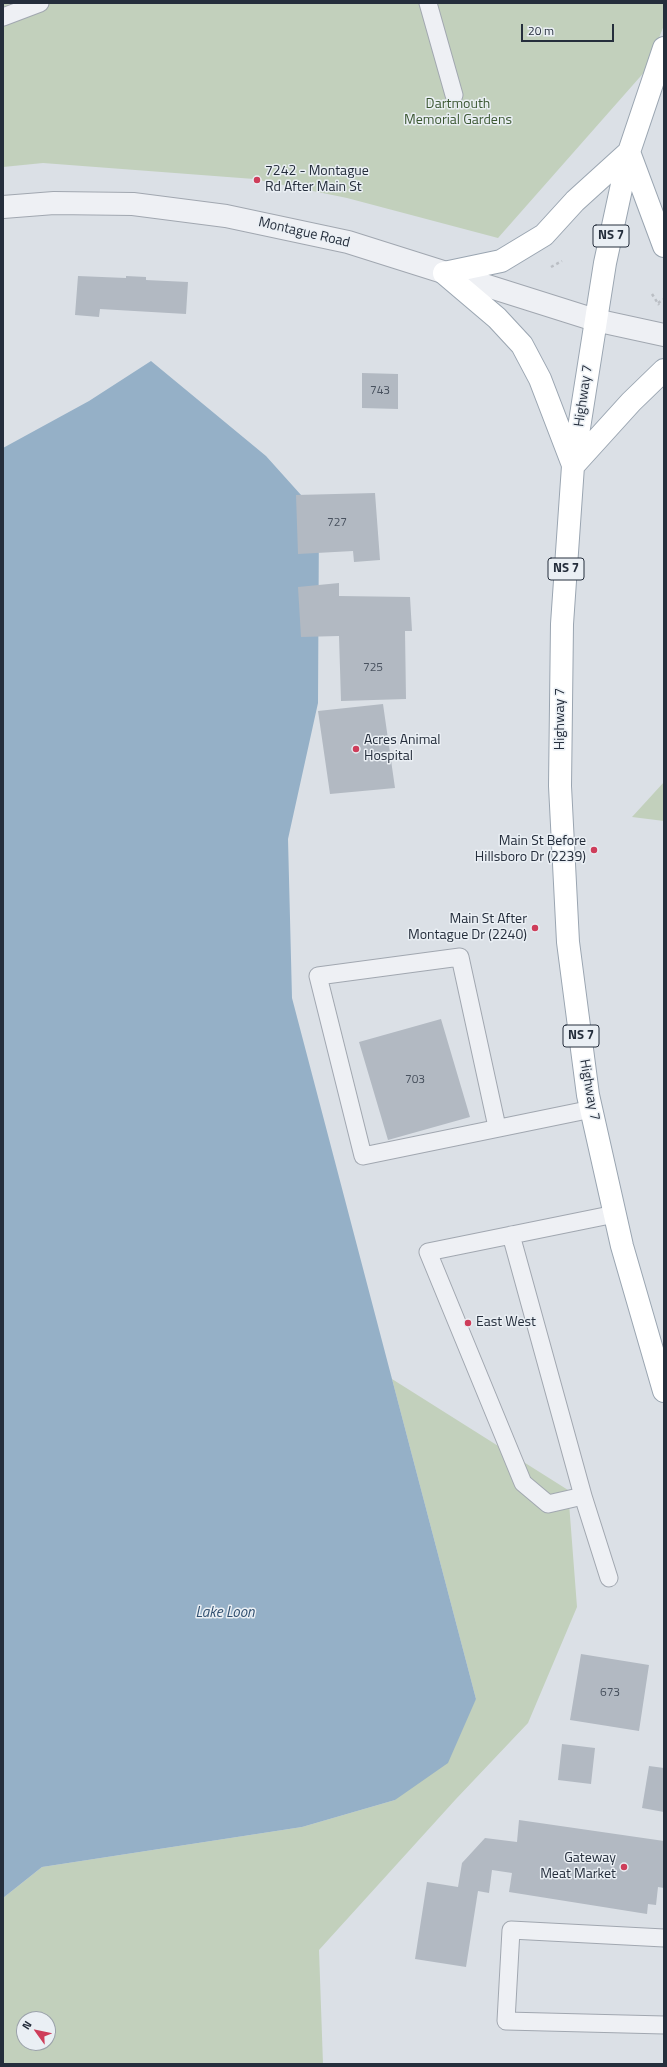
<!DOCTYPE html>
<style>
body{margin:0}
#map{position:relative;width:667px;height:2067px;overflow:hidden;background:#dbe0e6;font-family:"Titillium Web",sans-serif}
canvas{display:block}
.frame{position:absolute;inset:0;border:4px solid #252e3c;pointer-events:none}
.north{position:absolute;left:16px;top:2011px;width:40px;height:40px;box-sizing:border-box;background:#eaeff4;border:1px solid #9ba2aa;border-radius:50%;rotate:303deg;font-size:11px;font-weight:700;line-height:16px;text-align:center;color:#252e3c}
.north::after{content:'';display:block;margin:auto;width:14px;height:18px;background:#ce3d5a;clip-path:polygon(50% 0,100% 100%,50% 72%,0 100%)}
.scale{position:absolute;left:521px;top:24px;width:93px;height:18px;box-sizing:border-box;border:2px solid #252e3c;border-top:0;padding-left:5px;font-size:12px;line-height:14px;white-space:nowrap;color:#252e3c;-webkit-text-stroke:3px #eaeff4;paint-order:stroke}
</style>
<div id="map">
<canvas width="667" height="2067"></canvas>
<div class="frame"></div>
<div class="north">N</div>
<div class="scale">20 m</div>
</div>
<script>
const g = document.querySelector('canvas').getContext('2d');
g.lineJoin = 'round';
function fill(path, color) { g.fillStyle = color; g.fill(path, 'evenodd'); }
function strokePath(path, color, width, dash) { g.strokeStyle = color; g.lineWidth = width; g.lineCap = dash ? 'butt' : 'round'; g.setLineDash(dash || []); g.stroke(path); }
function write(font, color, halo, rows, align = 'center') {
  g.font = font + ' "Titillium Web",sans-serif'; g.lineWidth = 3; g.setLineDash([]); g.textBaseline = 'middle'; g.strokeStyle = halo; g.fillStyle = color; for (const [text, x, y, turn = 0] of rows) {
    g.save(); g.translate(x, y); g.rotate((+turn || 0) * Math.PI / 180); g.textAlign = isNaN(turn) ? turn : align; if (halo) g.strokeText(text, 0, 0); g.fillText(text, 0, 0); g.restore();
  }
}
const green = new Path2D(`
 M3,3H664V25L647,69L498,238L347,198L254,179L43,163L3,167Z
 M664,782V821L632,817Z
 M392,1379L568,1490L577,1607L528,1723L456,1799L319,1950L323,2064H3V1898L42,1867L302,1827L395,1800L476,1699ZM24,2019H48V2043H24Z`);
const water = new Path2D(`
 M151,361L266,456L319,515L318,703L288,839L292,998L476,1699L448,1763L395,1800L302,1827L42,1867L3,1898V448L89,401Z`);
const building = new Path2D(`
 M78,276L126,278V276L146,277V280L188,282L186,314L100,309L99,317L75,315Z
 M362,373L398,374V409L362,408Z
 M375,493L380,560L354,562L353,551L298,554L296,495Z
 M339,583V596L410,597L412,631H405L406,699L341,701L339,636L301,637L298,587Z
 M383,704L395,788L330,794L318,711Z
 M441,1019L470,1117L388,1140L359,1042Z
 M581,1654L649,1665L639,1731L570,1720Z
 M562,1744L595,1748L591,1784L558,1780Z
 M649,1766L664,1768V1812L642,1808Z
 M519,1820L664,1841V1888L658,1887L656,1905L648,1904L647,1914L509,1892L512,1873L492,1870L489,1893L478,1891L466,1967L415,1959L427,1882L458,1887L462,1863L485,1838L517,1842Z`);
const path = new Path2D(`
 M551,267L562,261
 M652,294L659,305
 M658,303L664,299`);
const service = new Path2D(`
 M428,3L454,95
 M3,17L40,3
 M497,1127L460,957L318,976L363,1156L592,1109
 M511,1235L583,1496L548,1504L523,1483L428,1252L615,1214
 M583,1496L609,1578
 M664,1938L511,1930L506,2021L664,2025`);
const minor = new Path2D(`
 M595,320L664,335`);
const tertiary = new Path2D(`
 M3,207L54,203L133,204L226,216L348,242L595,320`);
const primary = new Path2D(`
 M664,48L629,152L605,263L573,466L562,624L560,786L568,942L588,1095L622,1246L664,1391
 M629,152L664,246
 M444,273L497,318L522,345L540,379L573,465
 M444,273L501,261L544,235L575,201L629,152
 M573,466L631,402L664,370`);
const markers = [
 [257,180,4,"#ce3d5a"],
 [356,749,4,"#ce3d5a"],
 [594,850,4,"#ce3d5a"],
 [535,928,4,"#ce3d5a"],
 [468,1323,4,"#ce3d5a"],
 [624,1867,4,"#ce3d5a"]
];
const numberNames = [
 ["743",380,391],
 ["727",337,523],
 ["725",373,668],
 ["703",415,1080],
 ["673",610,1693]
];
const shields = [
 [611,236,36],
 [566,569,36],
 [581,1036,36]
];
const shieldNames = [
 ["NS 7",611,236],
 ["NS 7",566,569],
 ["NS 7",581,1036]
];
const parkNames = [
 ["Dartmouth",458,105],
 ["Memorial Gardens",458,121]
];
const poiNames = [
 ["7242 - Montague",265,172],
 ["Rd After Main St",265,188],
 ["Acres Animal",364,741],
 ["Hospital",364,757],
 ["Main St Before",586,842,"right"],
 ["Hillsboro Dr (2239)",586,858,"right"],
 ["Main St After",527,920,"right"],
 ["Montague Dr (2240)",527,936,"right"],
 ["East West",476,1323],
 ["Gateway",616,1859,"right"],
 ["Meat Market",616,1875,"right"]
];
const streetNames = [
 ["Montague Road",304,233,13],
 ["Highway 7",584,396,-82],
 ["Highway 7",561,719,-90],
 ["Highway 7",589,1090,80]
];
const waterNames = [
 ["Lake Loon",225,1613]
];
fill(green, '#c2d0bc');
fill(water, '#95b0c7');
fill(building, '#b2b9c2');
strokePath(service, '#a1a7b0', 19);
strokePath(minor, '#a1a7b0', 24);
strokePath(tertiary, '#a1a7b0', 24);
strokePath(primary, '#9aa5b1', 24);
strokePath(path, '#babec4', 2.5, [3, 3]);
strokePath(service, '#eef0f4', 17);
strokePath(minor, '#eef0f4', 22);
strokePath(tertiary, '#eef0f4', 22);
strokePath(primary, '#fff', 22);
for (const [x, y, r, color] of markers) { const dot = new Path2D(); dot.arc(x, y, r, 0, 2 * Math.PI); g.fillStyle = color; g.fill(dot); strokePath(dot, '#eaeff4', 1.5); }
write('12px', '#48515e', null, numberNames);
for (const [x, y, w] of shields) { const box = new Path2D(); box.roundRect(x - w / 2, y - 11, w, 22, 3); g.fillStyle = '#eaeff4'; g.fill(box); strokePath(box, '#252e3c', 1); }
write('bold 13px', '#252e3c', null, shieldNames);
write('14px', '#3b5732', '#eaeff4', parkNames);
write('14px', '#252e3c', '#eaeff4', poiNames, 'left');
write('14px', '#252e3c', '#eaeff4', streetNames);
write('italic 15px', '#304f6f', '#eaeff4', waterNames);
</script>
